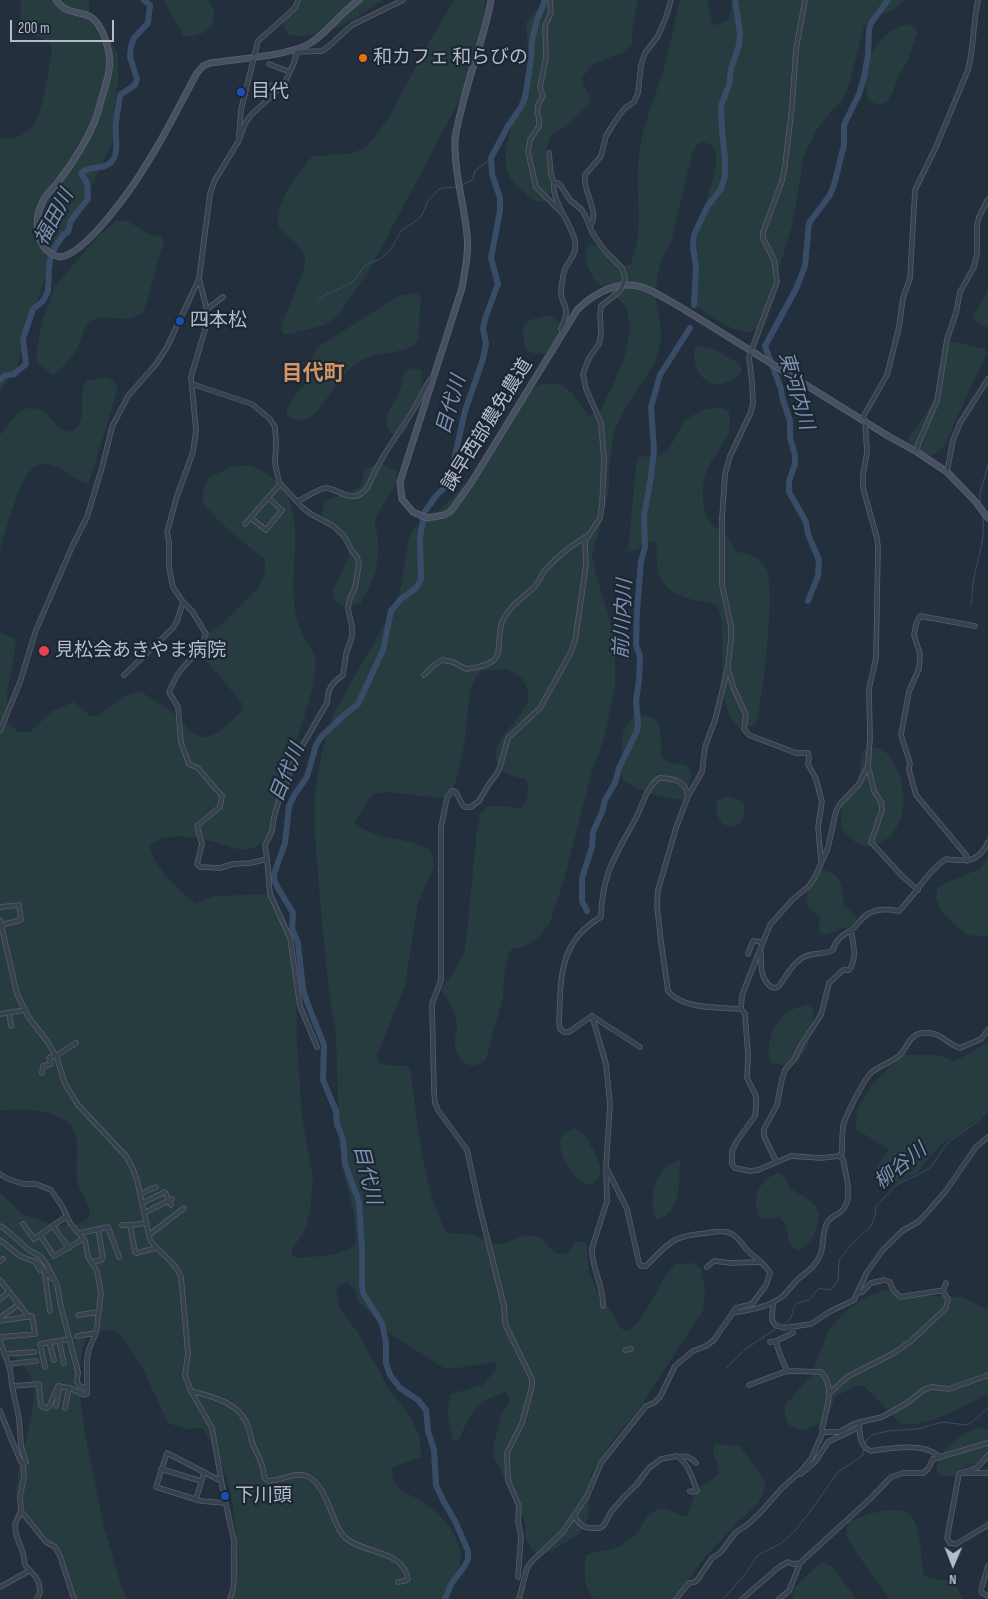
<!DOCTYPE html>
<meta charset="utf-8">
<style>
body{margin:0}
#map{position:relative;width:988px;height:1599px;overflow:hidden;background:#242f3e;font-family:"Sofia Sans Condensed",sans-serif}
canvas{display:block}
.north{position:absolute;left:928px;top:1539px;width:50px;height:50px;-webkit-text-stroke:4px #1d2633;paint-order:stroke;rotate:181deg;font-size:14px;font-weight:700;line-height:20px;text-align:center;color:#b4bcc9}
.north::after{content:'';display:block;margin:auto;width:18px;height:22px;background:#b4bcc9;clip-path:polygon(50% 0,100% 100%,50% 72%,0 100%)}
.scale{position:absolute;left:10px;top:20px;width:104px;height:22px;box-sizing:border-box;border:2px solid #b4bcc9;border-top:0;padding-left:6px;font-size:15px;line-height:18px;white-space:nowrap;color:#b4bcc9;-webkit-text-stroke:4px #1d2633;paint-order:stroke}
</style>
<div id="map">
<canvas width="988" height="1599"></canvas>
<div class="north">N</div>
<div class="scale">200 m</div>
</div>
<script>
const g = document.querySelector('canvas').getContext('2d');
g.lineJoin = 'round';
function fill(path, color) { g.fillStyle = color; g.fill(path, 'evenodd'); }
function strokePath(path, color, width, dash) { g.strokeStyle = color; g.lineWidth = width; g.lineCap = dash ? 'butt' : 'round'; g.setLineDash(dash || []); g.stroke(path); }
function write(font, color, halo, rows, align = 'center') {
  g.font = font + ' "Sofia Sans Condensed","Noto Sans JP",sans-serif'; g.lineWidth = 4.5; g.setLineDash([]); g.textBaseline = 'middle'; g.strokeStyle = halo; g.fillStyle = color; for (const [text, x, y, turn = 0] of rows) {
    g.save(); g.translate(x, y); g.rotate((+turn || 0) * Math.PI / 180); g.textAlign = isNaN(turn) ? turn : align; if (halo) g.strokeText(text, 0, 0); g.fillText(text, 0, 0); g.restore();
  }
}
const green = new Path2D(`
 M21,0H89V12L111,41L118,55V83L114,107L117,118L115,139L101,165L83,209L69,232L50,261L17,367L0,392V139C12,139 24,136 32,127C43,115 49,67 52,50L49,42L23,29L21,18Z
 M164,0H208L214,9L213,25C204,34 197,36 184,37Z
 M301,0H383C352,20 327,40 288,35L283,26L284,14L290,7Z
 M455,0H485L481,51L472,77L370,269L339,314L325,325L284,335L281,330L282,323C287,311 306,270 305,259C304,246 288,239 281,230C268,213 300,168 312,157C327,154 345,156 358,151C383,141 411,73 425,49C434,32 445,16 455,0Z
 M548,0H638L633,25L632,45L625,51L594,64L582,77L584,86L591,99L588,105L570,123L550,137L546,151L551,176L549,200C537,204 531,200 523,191C518,186 510,180 508,174C498,146 522,105 527,76C530,58 527,41 526,23L535,12L546,5Z
 M680,0H707L712,25L719,24L729,20L732,0H905L894,9L873,18L864,27L849,84L841,102L831,111L816,131L804,156L793,221L764,322C760,328 752,333 744,332C731,330 703,312 693,303C691,275 695,247 701,219C704,201 722,166 714,149C712,143 707,143 701,142L696,146L692,154L671,242L662,258L657,277L656,302L660,321L661,341L655,362L622,414L614,432L609,467V489L603,517L592,555L595,570L615,640V684L604,739L592,771L564,879L550,923L538,938L525,946L512,949L509,953L505,969L503,997L486,1060C483,1062 479,1064 476,1065C463,1068 455,1054 455,1043C454,1038 457,1033 457,1027C456,1016 450,1001 442,992V987C452,976 460,964 465,950L477,829L480,815L488,806H500L522,808C528,801 531,787 526,779C516,777 501,775 497,763C488,735 533,716 528,692C524,673 507,666 490,670C487,670 484,670 482,671C476,675 472,684 470,691C466,722 465,767 450,795L440,798L386,792L374,794L369,799L355,823C373,840 412,837 431,851L434,865L431,875L418,902L405,985L377,1055L379,1062L384,1065L408,1066L411,1073C418,1126 422,1184 446,1232C455,1235 465,1233 474,1235C481,1237 488,1243 495,1244C506,1245 525,1232 537,1236C548,1239 551,1259 565,1253C571,1251 572,1248 575,1242L579,1241L586,1243L589,1272L598,1293L623,1330H629L641,1319L667,1273L676,1264L693,1263L701,1269L705,1290L703,1310L639,1409L611,1443L591,1474L588,1517L579,1534L553,1550L540,1555L531,1549L526,1538L524,1519L493,1455L494,1443L501,1415L509,1401V1396L506,1392C477,1400 469,1414 459,1441H453C449,1426 445,1408 451,1394L483,1385L496,1369L497,1365L493,1362L457,1368H444L386,1331L378,1320L359,1302L355,1290L348,1282L339,1285L336,1291L340,1309L358,1333L388,1387L409,1415L420,1436L421,1457L401,1464L392,1469C392,1476 393,1482 398,1487C404,1493 414,1496 421,1501C440,1513 457,1531 461,1555C462,1567 453,1587 449,1599H232C237,1585 236,1572 237,1557C237,1510 229,1468 203,1428L186,1429L168,1423L143,1369L124,1340L117,1332L108,1330L97,1331L88,1336L83,1346L78,1381L85,1435L104,1527L123,1592L128,1599H75L72,1583L60,1554L17,1501C11,1464 48,1401 28,1371C23,1364 15,1359 9,1352C6,1348 3,1344 0,1339V1193L22,1214L54,1225H76L85,1221L90,1215C89,1201 79,1193 77,1179C75,1164 80,1149 75,1133C68,1109 21,1107 0,1111V632L16,639L15,649L7,695L8,723L18,732H30L52,711L74,702L90,716H98L125,696L140,691C152,699 165,706 176,716C183,722 190,733 199,736C215,742 235,718 244,708L241,702L199,652L197,644L203,637L222,624L258,588L265,571V559C242,542 221,525 203,503V492L208,479C230,466 244,459 267,474C310,503 290,558 294,601C295,614 299,629 305,640C308,645 313,651 315,657C320,679 298,732 292,755C288,771 283,787 279,803C277,810 276,818 273,825C271,830 267,837 263,841C246,859 227,844 207,840C196,837 170,834 159,840C156,841 152,844 150,846C155,871 178,888 196,904L214,896L272,894L277,899L296,978L297,1044L302,1117L313,1179L310,1212L304,1232L292,1249V1255L297,1258C318,1256 340,1257 356,1244L354,1214L344,1174L339,1141L336,1034L329,992L322,923L315,836V791L322,752L333,714L391,613L400,592L409,539L415,526L435,515L476,472L520,406L535,387L543,384H560L571,392L589,416L595,414L601,409L614,383L625,355L630,328L627,311L623,303L594,280L588,267L585,252L588,245C604,242 613,254 624,265H630C646,230 634,192 639,155C642,126 655,98 663,71C670,47 674,23 680,0Z
 M910,24L917,29V34L908,60L899,75L893,92L886,103L876,104L869,100C857,68 876,30 910,24Z
 M117,221H128L148,234L160,236L164,241L144,311C127,327 110,312 92,320C83,324 82,339 78,347C72,357 62,369 53,375L37,363V348L43,318L55,286L100,234Z
 M988,291V328L975,322L973,316Z
 M415,293L419,295L421,298L418,339L415,345C390,358 369,348 345,373C335,384 319,415 306,419C299,421 293,418 287,416C285,403 301,389 309,380C309,366 310,357 318,347L398,296Z
 M548,315L558,321L564,328L553,350C543,354 536,356 526,350L523,336V327L530,320Z
 M945,340L985,349L986,354L944,446L934,455L925,454L908,442L909,437C924,418 937,400 941,375C942,364 940,350 945,340Z
 M700,346L712,348L740,364L742,371L739,375C734,379 727,383 721,384C701,386 691,364 695,347Z
 M413,368L421,370C425,391 413,414 404,433L398,435L389,432C381,413 394,408 399,391C402,384 403,378 405,371Z
 M103,377L111,379L118,388L89,483C77,483 67,470 55,466C49,464 42,463 36,466C20,474 5,533 0,550V435C7,426 18,408 31,408C34,408 40,409 42,410C52,416 65,443 78,426C86,415 80,400 83,388C83,386 85,384 86,381Z
 M719,407L728,410C735,434 722,443 711,462C701,479 700,503 709,521C712,526 719,529 723,533C729,538 733,546 737,552C749,554 760,557 766,568C776,585 763,705 755,726L740,728C712,705 728,642 719,610C718,608 716,605 714,604C710,602 704,602 699,601C686,599 668,592 661,579C656,571 657,552 656,542L651,541L637,550L628,551L637,457L662,455L670,447L684,421L702,410Z
 M380,463L396,471L398,481C393,490 376,513 375,522C375,528 378,535 378,542C379,566 373,584 360,604L344,607L335,600L333,590L342,573L350,551L346,541L326,523L322,514L325,501L357,489L362,482L365,469Z
 M645,715L656,719L660,727L662,757L668,762L686,765L692,772L686,799C665,801 642,791 624,781L620,771L623,733L628,723L634,716Z
 M869,747L879,748L888,754L901,778L904,801L901,820L891,836L878,844L867,847L855,842L843,830L841,820L842,806L851,795L857,784L863,751Z
 M730,796L744,802V814L741,823L732,827L722,824L716,813L717,801Z
 M988,856V935L982,936L966,935L943,913L936,899L938,887L981,868Z
 M823,870C843,875 842,887 844,905L856,917V922L848,927L822,935C817,930 819,924 821,918C818,914 812,912 809,908C803,899 812,882 814,873Z
 M807,1004L814,1011C812,1027 809,1063 788,1065C784,1066 777,1064 772,1063C767,1057 768,1048 770,1041C775,1019 786,1010 807,1004Z
 M988,1042V1111L963,1131L939,1146L917,1173L896,1184L874,1170L889,1150L856,1129L857,1109L871,1086L889,1067L904,1055H938L953,1061L963,1057Z
 M574,1128L584,1134L595,1153L601,1169L599,1178L593,1184C589,1184 584,1184 581,1182C572,1175 558,1152 560,1141C561,1134 568,1131 574,1128Z
 M680,1159C679,1182 682,1212 657,1220C649,1205 653,1180 665,1167C669,1164 675,1162 680,1159Z
 M778,1173C787,1175 788,1181 790,1188C807,1200 827,1205 816,1229C813,1238 808,1246 799,1250C785,1246 790,1234 785,1223C783,1221 781,1219 779,1217L765,1219L759,1217C751,1199 759,1179 778,1173Z
 M884,1290L904,1294L962,1297L988,1310V1393C962,1407 931,1427 901,1424L864,1386H856L836,1396L826,1418L813,1427L801,1430L789,1426L785,1415V1405L811,1376L829,1330L845,1312L866,1297Z
 M977,1428L988,1430V1462L966,1466L953,1476L941,1477L937,1472C937,1468 937,1461 940,1457C948,1444 963,1433 977,1428Z
 M714,1444L740,1446L765,1482L764,1491L758,1504L740,1520L701,1562L674,1599H594C583,1588 584,1571 586,1556C597,1549 613,1552 623,1544C628,1541 634,1536 638,1531C645,1522 647,1513 659,1509C669,1505 678,1517 688,1516L696,1490L718,1475L719,1469L713,1454Z
 M887,1510C892,1510 898,1510 903,1511C923,1516 920,1560 924,1576C933,1581 948,1577 955,1585C958,1589 960,1594 963,1599H887L888,1597L854,1549L846,1536L848,1522L869,1514Z
 M823,1563L832,1566L855,1597L858,1599H792L794,1588L816,1567Z`);
const stream = new Path2D(`
 M461,185L471,181L473,179L475,171L491,158
 M317,300L326,294L342,288L354,281L365,265L380,259L386,254L393,246L401,231L421,217L428,201L438,190L442,188L457,187
 M980,504V493L988,465
 M971,606C972,597 972,587 974,578C978,556 987,536 982,513
 M781,1326C796,1319 790,1311 796,1304C800,1301 804,1302 808,1300C812,1298 815,1292 819,1288L828,1290L832,1289L838,1280L839,1260L852,1244L871,1226L875,1216L876,1206L896,1185L919,1174L931,1167L947,1143L977,1122L988,1111
 M725,1369L747,1348L777,1328
 M723,1599L744,1576L758,1555L780,1544L795,1531L814,1506L837,1473L863,1455L866,1440L872,1435L888,1431L918,1429L942,1422L967,1425L972,1422L988,1408`);
const river = new Path2D(`
 M694,305L696,267L693,247L694,235L707,207L721,189L725,176V158L722,131L721,106L729,85L731,69L739,45L740,33L735,0
 M0,380L4,376L14,374L26,364L23,339L33,309L43,301L48,291L49,267L51,256L55,247L63,235L68,232L71,220L88,199L87,183L81,173C88,166 99,169 107,165C122,158 114,135 116,122C117,113 119,104 120,95L135,85L137,79L130,57L131,46L134,38L148,23L150,5L144,0
 M808,601L818,576L819,560L808,534L806,522L789,492V481L795,464V455L790,438V421L782,397L781,389L765,346L796,289L805,266L809,223L830,195L834,185L844,145V125L859,94L864,77L868,55L869,30L871,23L888,0
 M587,911L582,901V878L592,847L593,832L602,812L605,800L615,783L619,768L637,731L638,722L636,702L639,680L640,656L636,645L637,610L641,561L645,547L644,515L650,483L654,451L651,407L660,375L690,328
 M445,1599L451,1584L464,1567L468,1559V1551L455,1521L444,1502L436,1485L434,1450L428,1431L426,1410L418,1400L400,1388L390,1375L386,1363V1343L382,1323L364,1295L362,1287V1248L359,1202L345,1164L343,1139L337,1124L336,1111L323,1080L324,1045L307,1002L303,989L298,943L292,929L293,913L278,888L274,880V874L285,843L289,806L295,794L307,777L316,745L321,737L343,716L358,704L383,650L391,611L401,599L415,589L418,585L421,579L420,538L424,513L435,497L448,484L450,478L465,411L483,359L486,344L483,328L486,316L498,284L491,258L500,211V198L492,174L491,158L508,126L521,107L525,98L531,60L532,40L537,20L545,0`);
const street = new Path2D(`
 M550,0L551,13L545,26L546,58L540,87L543,96L538,105L537,113L539,118V126L530,140L528,152L536,187L562,213
 M296,52L322,51L329,46L352,25L403,0
 M269,64L290,72
 M261,83L280,88
 M239,136L241,110L258,41L295,8L298,0
 M549,153L551,174L554,183H558L561,186L570,200L581,209L585,215L593,234L606,252L622,268L625,277L624,282
 M554,183C550,199 572,224 575,241C578,258 565,261 563,276C562,282 561,289 561,295C562,300 564,303 565,306C568,314 564,321 561,329L563,334
 M590,226C601,213 582,191 585,175L601,156L606,136L614,123L624,109L634,102L638,93L641,65L645,53L658,36L666,17L671,0
 M199,279L207,310V323L191,377L196,430L193,452L177,496L167,532L169,542V568L173,587L183,602L192,611L206,634C201,650 191,658 181,670C176,676 172,685 169,692L178,707L181,743L189,764L198,768L222,796L220,807L197,826L202,844L197,864L200,867L220,868L233,864L251,863L267,859
 M207,309L223,297
 M192,384L252,404L270,419L275,427L276,443L275,463L279,482L302,507L311,514L333,526L344,536L352,551L357,557L359,564L355,588L350,598L348,608L352,627V637L346,654L343,675C331,684 328,688 327,703L294,760L285,787L281,793L274,817L272,831L265,845L267,859L270,894L290,938L300,1006L317,1047
 M917,452L918,444L937,401L947,339L956,313L960,292L974,267L977,253V225L979,217L988,199
 M947,472L953,440L960,423L988,379
 M298,501C305,498 319,488 326,488C337,489 348,500 359,495C367,491 369,484 373,476C385,449 405,426 419,400C423,393 426,383 433,377
 M251,518L266,530L282,510L268,498
 M245,524L280,484
 M728,669L734,689L746,715L744,729L749,735L796,753H808L809,757L808,764L816,779L822,802L818,827L821,861
 M124,675L173,628L177,621L183,602
 M424,675L433,666L442,660L453,662L466,669C474,668 489,665 495,659C502,651 497,633 502,622C508,607 522,599 533,588C539,583 541,575 546,569C558,556 573,544 589,535
 M0,731L20,682L36,630L72,547L87,517L103,464L112,427L128,396L156,364L167,347L199,279L210,194L215,180L238,142L245,124L250,116L277,91L286,80L294,63L297,52
 M967,861L966,855L916,795L909,770L910,763L901,735L909,691L919,669L920,654L914,635L916,624L920,616L975,626
 M918,890L902,876L871,842L882,810L881,802L874,791L868,766L870,738L869,689L876,658L878,547L877,538L863,488V475L867,452L865,421L863,417L887,375L899,327L903,298L910,278L915,190L936,147L968,70C974,47 973,23 978,0
 M0,907L19,905L21,920L1,925
 M0,920L17,994L28,1016L49,1044L57,1058L65,1084L78,1105L126,1156L133,1169L137,1180L150,1240C160,1254 175,1261 181,1277L188,1354L185,1375L191,1391L212,1428L224,1496L234,1541V1578L233,1589L230,1599
 M761,952C761,965 760,978 771,987L776,988L779,986C786,976 794,961 806,956C814,952 825,955 833,950C836,939 842,936 851,930C856,927 860,920 865,916C875,908 887,909 899,911C915,895 927,872 946,859C966,861 978,864 988,842
 M748,954L753,941L762,942
 M741,1009C718,1007 684,1010 668,991L661,942L657,906L658,890L676,828L688,796L702,772L705,747L715,720L728,667L731,638V626L722,585V518L725,474L730,456L750,414L753,404L752,382L749,357L777,282L774,260L763,238V232L782,181L785,165L792,107L796,49L805,0
 M9,1013L11,1026
 M0,1014L25,1010
 M592,1016L569,1032H564L560,1029L559,1023C561,978 558,942 601,917C602,873 616,855 636,818C643,804 646,788 659,778C674,779 684,779 688,795
 M592,1016L606,1064L610,1105L606,1167L607,1201L592,1248C591,1268 604,1286 603,1306
 M592,1016L640,1047
 M56,1056L76,1043
 M42,1073L43,1066L51,1064L49,1058L55,1055
 M839,1156L842,1153C842,1144 842,1135 843,1126C845,1117 865,1077 872,1072C880,1066 891,1062 899,1056C908,1048 908,1035 922,1033C942,1031 944,1043 960,1048L981,1039L988,1030
 M776,1161L764,1136V1129L777,1105L782,1079L785,1070L795,1058L801,1045L821,1015L829,983L843,970H849C858,959 853,943 851,930
 M0,1174L8,1179L24,1184H36L51,1190L62,1206L70,1223L85,1241L88,1257L97,1271L101,1293L96,1333L89,1349L87,1359V1394L84,1395L70,1388L58,1386L49,1407L47,1408L43,1407L41,1405L39,1384L12,1386L19,1418L21,1446L26,1462L23,1464L24,1477L20,1497L21,1511L15,1524L16,1534L23,1553L25,1565L35,1576L39,1583L40,1592L37,1599
 M140,1194L156,1187
 M142,1203L165,1192L171,1205
 M144,1213L172,1199
 M147,1223L130,1225L135,1252L137,1253L156,1248
 M23,1224L34,1239L67,1216
 M122,1225H130
 M0,1226L4,1228L29,1250L41,1257L47,1265L57,1285L61,1307L78,1372L77,1382L80,1386L87,1389
 M53,1226L69,1248
 M80,1233L108,1227L119,1257
 M40,1235L54,1256L83,1239
 M149,1235L184,1208
 M0,1240L20,1256L38,1263L51,1278
 M0,1261L3,1259
 M34,1261L40,1270
 M92,1262L101,1260L103,1258L98,1229
 M707,1267L714,1261L731,1263L761,1262
 M44,1269L50,1311
 M0,1280L29,1317
 M943,1291L946,1283
 M858,1293L862,1292L871,1283L884,1280L890,1282L893,1290L900,1297L938,1291H943
 M0,1299L9,1292
 M773,1302L772,1320L775,1325L784,1328L811,1324L829,1312L854,1300L867,1272L883,1250L902,1231L918,1222L924,1216L945,1192L976,1147L988,1137
 M733,1313C749,1310 770,1307 783,1296C788,1291 792,1286 796,1281C806,1272 816,1267 821,1253C824,1243 822,1232 827,1223C831,1215 840,1215 844,1208C853,1196 845,1172 843,1159L839,1156L821,1158L791,1156L758,1170L750,1171L735,1168L732,1164V1151L737,1141L755,1116L756,1106V1096L747,1078L748,1055L745,1014L741,1009L742,996L747,982L770,925L792,900L809,886L815,877L828,848L836,811L840,804L859,784L868,766
 M78,1315L99,1312
 M0,1318L19,1304
 M0,1321L32,1316L35,1334L0,1337
 M77,1336L96,1333
 M0,1341L10,1369L12,1386
 M59,1341L64,1363
 M776,1341L793,1333L792,1327
 M49,1342L54,1360
 M770,1342L776,1341C778,1352 783,1361 787,1371
 M625,1350L631,1349
 M4,1354L34,1352
 M8,1364L36,1361
 M45,1367L40,1344L70,1339
 M191,1391C213,1397 239,1402 248,1426C250,1432 251,1439 253,1445C258,1456 264,1465 264,1477L268,1481C281,1481 298,1470 309,1477C330,1490 331,1526 347,1539C365,1554 403,1550 408,1579L405,1581L398,1582
 M830,1393L847,1377L894,1353L911,1341L946,1308L948,1299L943,1291
 M56,1406L60,1386
 M65,1408L69,1388
 M0,1411L20,1460L23,1464
 M859,1423C860,1434 859,1447 871,1451C890,1448 926,1442 939,1457
 M823,1432H839L856,1423L882,1417L907,1403L925,1389L932,1387L949,1389L988,1375
 M988,1455L978,1467L959,1474L947,1538L950,1543L956,1544L988,1525
 M679,1457C686,1455 691,1457 696,1463
 M161,1469L201,1481
 M963,1473H988
 M801,1474L815,1462L828,1442L859,1427
 M221,1481L167,1453L156,1487L201,1501L225,1503
 M196,1499L204,1473
 M21,1511L46,1542L55,1547L60,1556L74,1599
 M575,1516C580,1528 588,1529 600,1528L604,1525L611,1512L623,1498L637,1484L649,1468L661,1459L677,1456C688,1463 693,1479 697,1491L692,1492L690,1491
 M988,1566L981,1590L982,1593L988,1596
 M518,1577L521,1536L518,1522L519,1506L508,1480L507,1453L522,1423L532,1386V1379L505,1324L504,1306L479,1205L467,1150L438,1110L435,1103L434,1092L432,1004L441,980V827L447,798L452,791L456,792L462,804L465,807H471L479,801L489,784L496,775L500,767L508,738L540,708L570,654L575,641L586,565L585,541L600,518L602,505L604,460L601,423L586,389L583,374L589,358L599,344L601,334L600,315L601,306L620,291
 M0,1587L29,1571
 M519,1599L527,1568L531,1562L563,1532L587,1496L601,1463L646,1406L654,1403L660,1397L675,1366L693,1351L706,1346L714,1340L736,1308L752,1304L766,1285L770,1273C765,1264 757,1259 749,1252C743,1246 738,1236 730,1233C723,1230 714,1232 707,1233C671,1236 669,1243 646,1266H641L639,1263L627,1209L606,1167
 M676,1599L689,1583L695,1582L698,1579L712,1558L720,1553L736,1532L747,1525L760,1513L782,1488L801,1471L811,1459L823,1432L822,1429C826,1410 836,1387 821,1372L793,1371L784,1372L749,1385
 M742,1599L779,1567L788,1562L793,1564L800,1563
 M779,1599L789,1591L800,1563L871,1498L891,1477L903,1473H923L928,1469L933,1459L988,1443`);
const secondary = new Path2D(`
 M56,0C67,15 76,10 89,16C99,21 105,36 107,45C113,62 108,77 103,94C100,103 98,114 94,123C85,144 72,164 58,182C53,189 45,195 42,203C33,222 36,252 60,257C87,254 135,184 149,160C167,132 181,102 197,73L203,66L210,63C235,59 292,56 312,42C330,30 341,12 359,0
 M491,0C485,35 471,69 463,103C460,115 456,128 455,140C454,173 464,203 467,235C469,252 465,270 462,288L400,482L402,499L413,512L427,518L444,515L451,511L471,483L577,310C595,292 621,278 647,289C659,294 671,302 682,308L888,436L917,452L947,472L975,501L988,518`);
const streetBridge = new Path2D(`
 M620,291L624,282`);
const markers = [
 [363,58,5,"#e8710a"],
 [241,92,5,"#1a4fb4"],
 [180,321,5,"#1a4fb4"],
 [44,651,6,"#e0444e"],
 [225,1496,5,"#1a4fb4"]
];
const poiNames = [
 ["和カフェ 和らびの",373,58],
 ["目代",251,92],
 ["四本松",190,321],
 ["見松会あきやま病院",55,651],
 ["下川頭",235,1496]
];
const streetNames = [
 ["諫早西部農免農道",488,425,-58]
];
const waterNames = [
 ["福田川",55,218,-62],
 ["東河内川",795,391,74],
 ["目代川",452,405,-74],
 ["前川内川",624,619,-87],
 ["目代川",288,773,-68],
 ["柳谷川",901,1167,-39],
 ["目代川",366,1175,76]
];
const quarterNames = [
 ["目代町",313,375]
];
fill(green, '#263c3f');
strokePath(stream, '#394c67', 1);
strokePath(river, '#394c67', 6);
strokePath(street, '#565f6c', 5.5);
strokePath(secondary, '#565f6c', 7);
strokePath(street, '#38414e', 4);
strokePath(secondary, '#465061', 5);
strokePath(streetBridge, '#565f6c', 5.5, []);
strokePath(streetBridge, '#38414e', 4);
for (const [x, y, r, color] of markers) { const dot = new Path2D(); dot.arc(x, y, r, 0, 2 * Math.PI); g.fillStyle = color; g.fill(dot); strokePath(dot, '#1d2633', 2); }
write('19px', '#b4bcc9', '#1d2633', poiNames, 'left');
write('19px', '#b4bcc9', '#1d2633', streetNames);
write('italic 20px', '#7c92b1', '#1d2633', waterNames);
write('bold 21px', '#d59563', '#1d2633', quarterNames);
</script>
